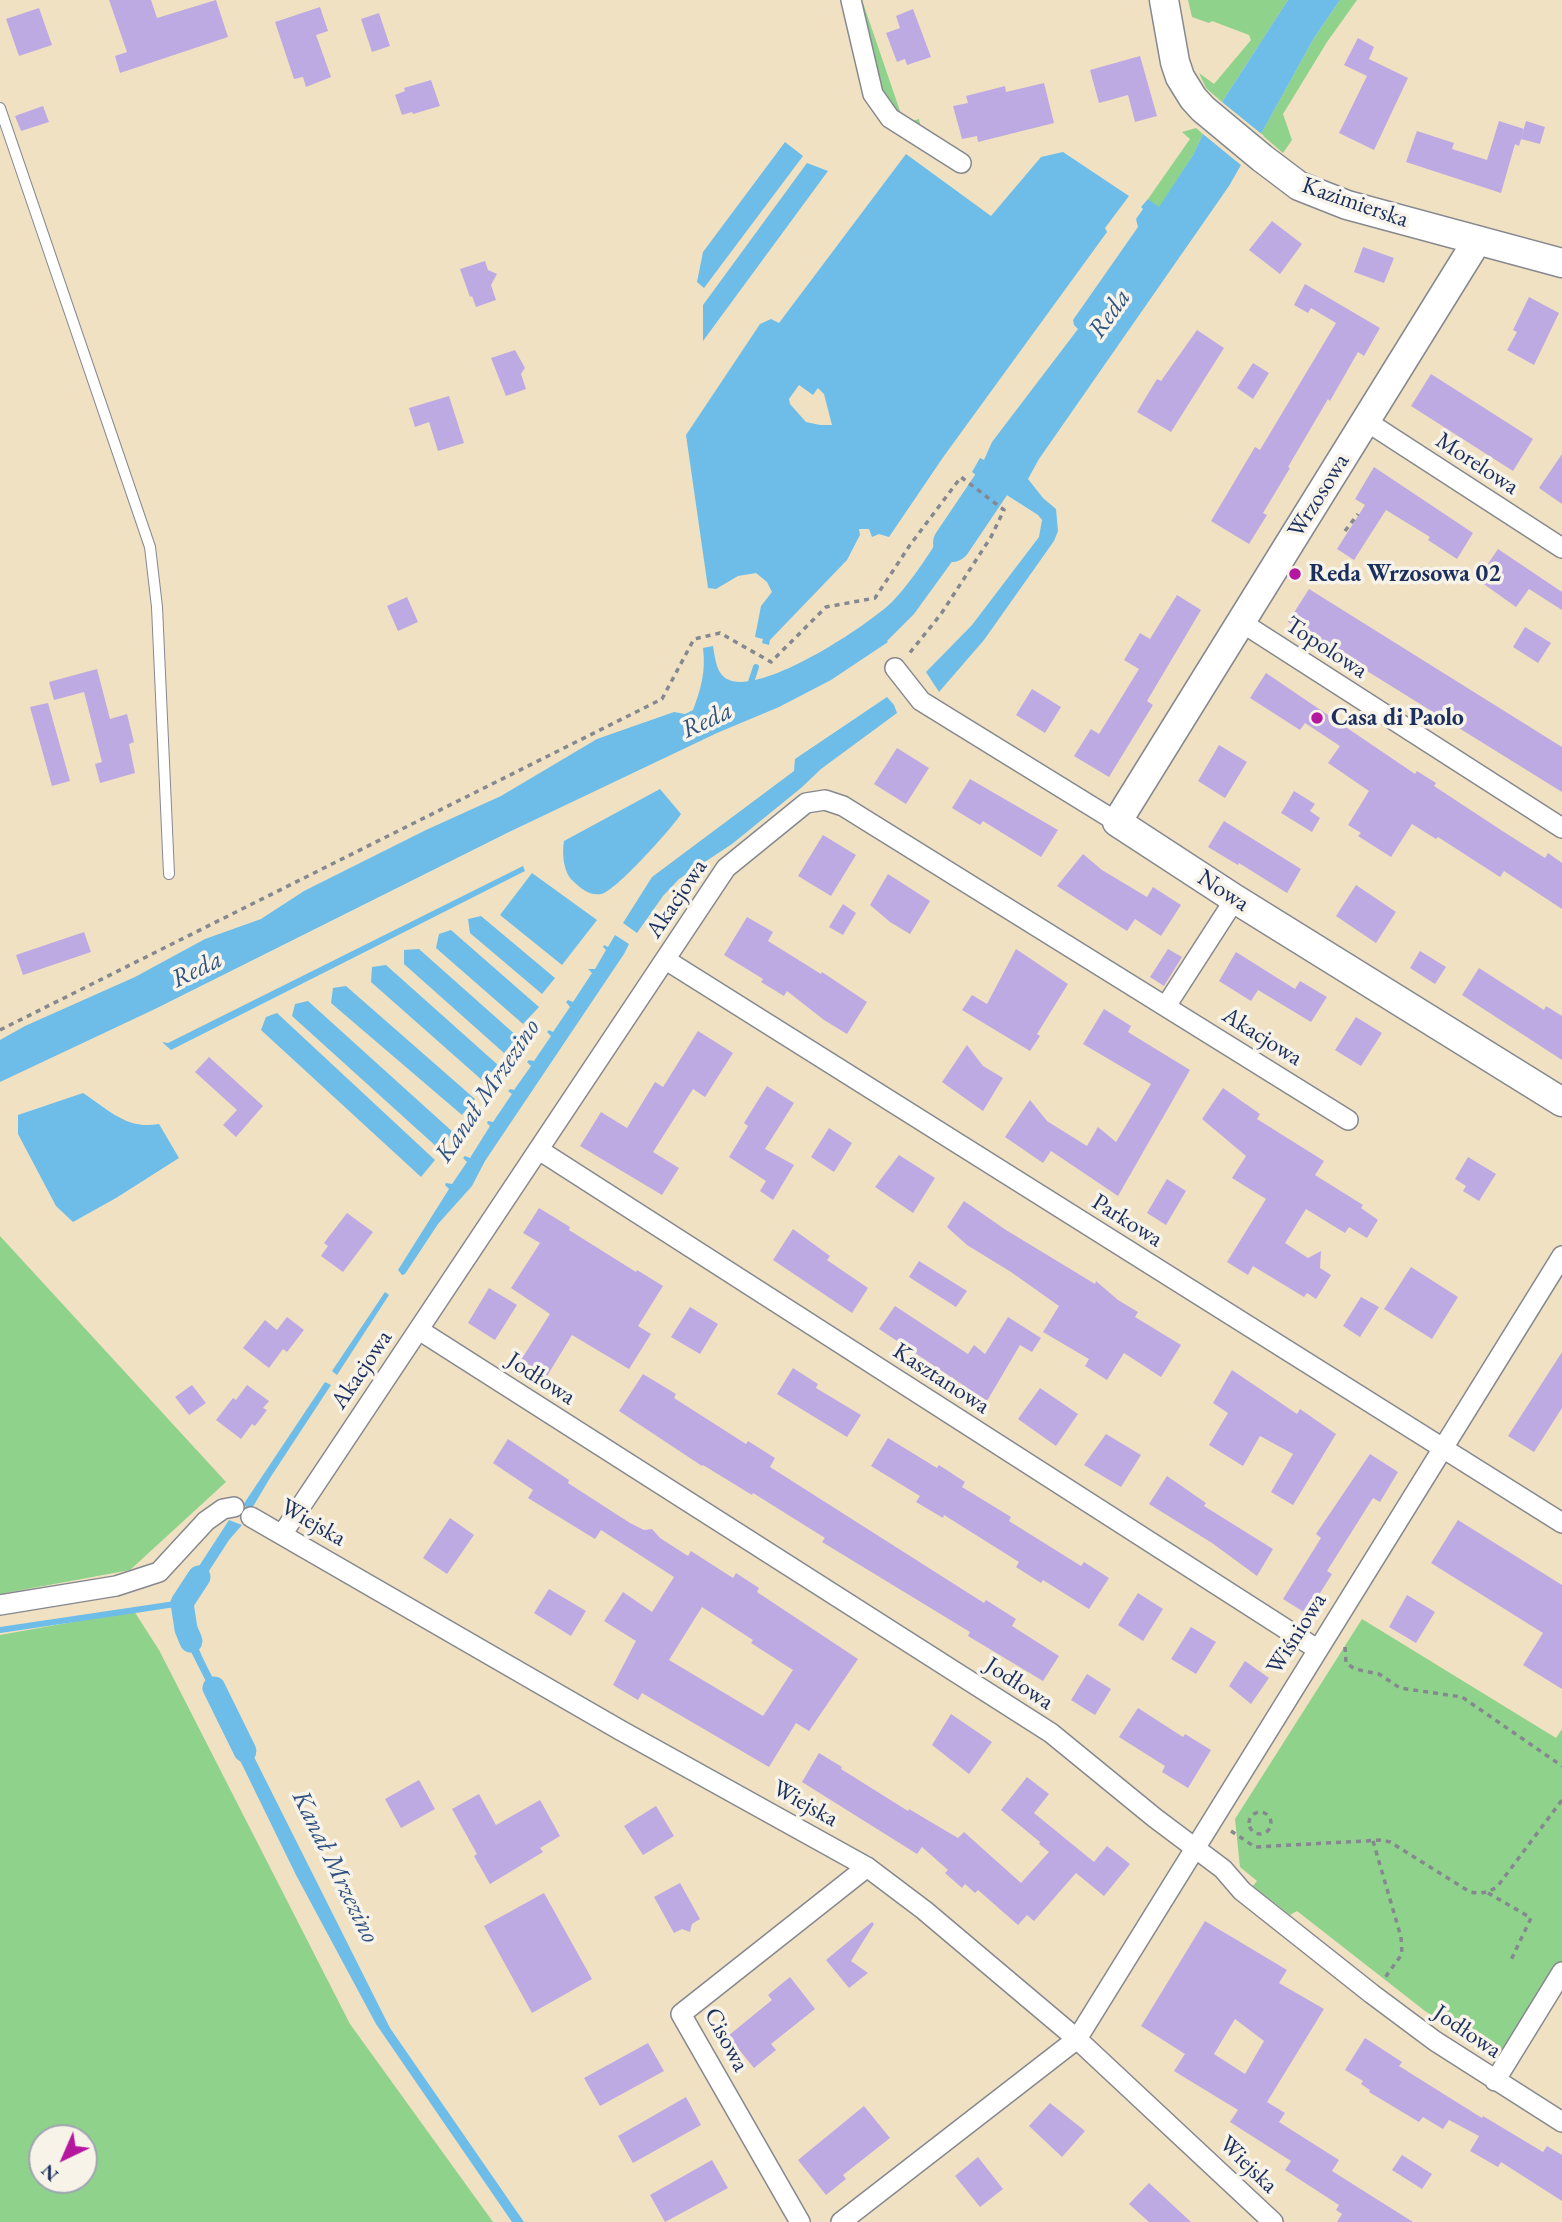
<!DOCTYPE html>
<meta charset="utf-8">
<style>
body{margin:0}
#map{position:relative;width:1562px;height:2222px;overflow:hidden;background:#f0e1c2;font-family:"EB Garamond",serif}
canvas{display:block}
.north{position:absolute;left:28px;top:2124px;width:70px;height:70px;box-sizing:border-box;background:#f7f3e8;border:2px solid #9fa5b1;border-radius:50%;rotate:224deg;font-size:19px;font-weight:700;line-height:28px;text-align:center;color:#1b2f5e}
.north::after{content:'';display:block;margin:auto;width:24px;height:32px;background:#b5179e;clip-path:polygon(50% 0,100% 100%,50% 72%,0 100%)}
</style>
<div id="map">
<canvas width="1562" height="2222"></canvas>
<div class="north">N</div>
</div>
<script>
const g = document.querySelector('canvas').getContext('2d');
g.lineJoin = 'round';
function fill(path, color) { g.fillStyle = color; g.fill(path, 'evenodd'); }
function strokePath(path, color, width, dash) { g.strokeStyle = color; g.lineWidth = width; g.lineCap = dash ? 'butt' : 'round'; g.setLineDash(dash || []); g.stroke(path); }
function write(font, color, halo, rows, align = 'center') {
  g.font = font + ' "EB Garamond",serif'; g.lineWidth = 7; g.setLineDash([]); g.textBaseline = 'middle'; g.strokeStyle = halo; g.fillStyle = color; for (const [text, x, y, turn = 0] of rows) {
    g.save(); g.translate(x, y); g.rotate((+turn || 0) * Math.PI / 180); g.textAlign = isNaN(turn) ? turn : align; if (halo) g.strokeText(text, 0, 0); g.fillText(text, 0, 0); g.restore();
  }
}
const green = new Path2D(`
 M856,0H862L901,114L912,121L919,119L920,124L912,126L886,105Z
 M1188,0H1288L1222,102L1206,88L1199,73L1214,84L1251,40L1249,35L1212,21L1209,23L1192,17Z
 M1340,0H1357L1327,42L1283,114L1292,140L1283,153L1261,134L1314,38Z
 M1196,128L1203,134L1193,155L1159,208L1148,199L1190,139L1182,132Z
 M0,1236L226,1482L130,1570L0,1594Z
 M134,1611L159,1650L350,2024L493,2222H0V1635ZM42,2138H84V2180H42Z
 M1362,1619L1556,1738L1562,1729V1967L1504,2059L1425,2011L1297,1911L1290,1915L1253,1886L1257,1881L1240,1867L1235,1819Z`);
const water = new Path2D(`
 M1288,0H1340L1314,38L1261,134L1222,102Z
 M1203,134L1241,165L1229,186L1039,459L1028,479L1043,498L1056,509L1058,531L1054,541L984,640L939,692L926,672L972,625L1039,537L1042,520L1038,515L1002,492L1000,494L972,472L980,458L984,460L992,442L1078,329L1074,325L1073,320L1138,227L1136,219L1143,209L1141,207L1148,199L1159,207L1193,155Z
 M785,142L803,156L704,288L697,282L703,252Z
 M1063,152L1129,196L1105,228L1107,232L944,456L889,537L879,534L872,537L869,529H859L860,535L847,560L770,640L769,645L762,643L763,639L755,637L761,606L772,592L767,582L756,573L738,576L716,589L708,588L686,435L760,324L771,319L779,323L906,154L991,216L1041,157ZM799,385L813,395L818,388L824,394L832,425H820L806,422L790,404L789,399Z
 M807,163L828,171L703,341V305Z
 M969,492L991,508L914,614L887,641L888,642L831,680L779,707L717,733L509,832L155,1009L0,1082V1040L25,1026L135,977L205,939L261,919L304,891L426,830L501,796L597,739L674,712L685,714L693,710C701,689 706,671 703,648L713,646C715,657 716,673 727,679C760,697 867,626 892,602C920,573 945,527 969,492Z
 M887,697L894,705L897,713L821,769L801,788L732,844L679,879L663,896L637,933L623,923L652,877L794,771L795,759Z
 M660,789L681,814C672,828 615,892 601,894C590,896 581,889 573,881C563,872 562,853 564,841Z
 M523,866L525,871L171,1050L162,1042L168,1043Z
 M532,873L597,920L562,965L500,915Z
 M481,916L555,978L542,994L470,933L468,919Z
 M451,930L539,1007L523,1024L436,948L439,934Z
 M615,935L629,944L624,954L485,1161L472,1186L438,1224L405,1274L402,1275L398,1270L449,1189L445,1185L446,1183L452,1184L467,1162L463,1158L465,1156L470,1158L490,1126L487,1123L488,1121L493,1122L512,1094L508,1091L510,1089L514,1090L531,1066L527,1062L529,1060L534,1061L551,1036L547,1032L549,1030L553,1032L570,1007L566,1002L568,1000L573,1002L592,973L588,969H595L606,950L603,947L604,945L608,947Z
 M419,949L518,1037L504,1053L404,964V950Z
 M386,965L498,1065L483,1081L371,982L372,967Z
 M346,986L475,1099L462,1115L331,1003L333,988Z
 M308,1001L454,1133L439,1149L292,1016L295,1004Z
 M277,1013L435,1160L421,1177L261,1030L266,1017Z
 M83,1093C109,1110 127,1130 159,1124L179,1158L116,1198L73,1222L56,1206L18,1134V1115Z
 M385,1292L389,1295L337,1375L332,1371Z
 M325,1382L331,1385L270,1478L251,1510L243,1505Z
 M229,1520L242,1525L229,1540L187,1605L177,1600Z
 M178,1611H187C192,1644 216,1682 231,1713L224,1717L185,1640Z
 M235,1723L238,1725L390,2028L524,2222H512L376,2024L296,1875L231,1742L229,1727Z`);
const pier = new Path2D(`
 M1219,100L1264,136H1259L1219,104Z
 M1205,131L1244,162V167L1201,132Z`);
const stream = new Path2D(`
 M749,688L756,667
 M0,1630L182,1603`);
const canal = new Path2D(`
 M191,1641L186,1629L182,1603L199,1577
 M214,1688L245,1751`);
const river = new Path2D(`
 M952,543L1018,445`);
const building = new Path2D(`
 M109,0H151L157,18L216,0L228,37L120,73L115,56L127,52Z
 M320,7L328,31L316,35L331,77L306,87L303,77L294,79L275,22Z
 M39,8L52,45L19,56L6,19Z
 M913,9L931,57L907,65L905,59L897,62L886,33L900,28L896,16Z
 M379,13L390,46L372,52L361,19Z
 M1358,38L1374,47L1369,59L1408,78L1374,150L1339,133L1367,76L1344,65Z
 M1140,56L1157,116L1135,122L1128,95L1099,103L1090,70Z
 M431,80L440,106L413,114L412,112L402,115L395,95L405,91L404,88Z
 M1044,83L1054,123L978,142L977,136L962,139L953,106L968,103L966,96L1005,86L1006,92Z
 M43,106L49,122L21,131L15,116Z
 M1499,121L1524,129L1519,146L1515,144L1501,193L1406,162L1417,131L1454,143L1452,149L1487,160Z
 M1526,121L1545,127L1540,144L1521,139Z
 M1272,221L1302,244L1280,274L1249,250Z
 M1363,247L1394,258L1384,283L1354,272Z
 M485,261L488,270L497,274L491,285L496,300L476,307L472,296L470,297L460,269Z
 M1305,284L1380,328L1364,356L1358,352L1330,401L1328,399L1288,467L1290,468L1263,513L1267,515L1249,544L1211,521L1255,447L1260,450L1336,323L1311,308L1308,313L1294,305Z
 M1529,297L1559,313L1534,365L1507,350L1517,332L1513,330Z
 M1197,330L1224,348L1171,432L1137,412L1157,379L1161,381Z
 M515,350L525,368L521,374L526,389L506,396L491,358Z
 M1253,363L1269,373L1253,399L1237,388Z
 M1431,374L1533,439L1513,471L1411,406Z
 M449,396L464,443L438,451L429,422L415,427L409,408Z
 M1562,454V504L1539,488Z
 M1374,467L1473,533L1457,559L1428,540L1430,537L1386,510L1354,560L1337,549L1365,505L1355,499Z
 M1498,549L1562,592V610L1529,589L1516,607L1481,582L1485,576L1481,574Z
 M1309,589L1562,747V792L1288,622Z
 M1177,595L1201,610L1147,701L1153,705L1109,777L1074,756L1091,729L1099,734L1139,669L1124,660L1140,633L1150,639Z
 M407,597L418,622L398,631L387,606Z
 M1525,627L1551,643L1538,663L1513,647Z
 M97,669L110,719L127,714L134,742L129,744L135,773L100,783L95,764L102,762L84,692L54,700L49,682Z
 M1266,673L1415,774L1417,771L1436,783L1434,786L1504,832L1545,858L1548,853L1562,863V909L1504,871L1500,877L1438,837L1436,839L1412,824L1391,857L1358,836L1361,833L1348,825L1369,791L1328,763L1340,746L1305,723L1300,730L1250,698Z
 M1032,689L1061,707L1045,733L1016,715Z
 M48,703L70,781L52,786L30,707Z
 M1219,745L1247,762L1225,798L1198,781Z
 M897,748L929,768L906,804L874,784Z
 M970,779L1058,830L1041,857L983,821L980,825L952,808Z
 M1294,791L1315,804L1310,811L1320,818L1312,832L1281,813Z
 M1224,821L1301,869L1287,893L1239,863L1238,865L1208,847Z
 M823,835L856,855L831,896L798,876Z
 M1083,854L1102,870L1147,897L1153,887L1181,905L1161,936L1135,919L1127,931L1057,886Z
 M888,874L930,901L910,934L890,922L870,905Z
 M1356,885L1396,912L1376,943L1336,916Z
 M843,904L856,913L843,935L829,927Z
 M747,917L773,932L768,941L821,974L822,972L867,1002L847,1034L824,1020L787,991L784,996L761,982L763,979L724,955Z
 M84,932L91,952L23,975L16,955Z
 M1016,949L1068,984L1037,1034L1040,1036L1030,1051L962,1010L972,995L987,1004Z
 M1168,949L1182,957L1164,986L1150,977Z
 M1420,951L1446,967L1435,984L1410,968Z
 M1236,952L1295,989L1300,981L1327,997L1311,1022L1258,990L1251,1001L1219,981Z
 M1479,968L1544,1010L1546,1006L1562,1016V1060L1462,995Z
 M1104,1009L1131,1026L1128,1032L1190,1070L1118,1196L1051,1151L1043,1163L1005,1137L1030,1100L1047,1121L1087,1146L1098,1127L1116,1142L1151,1084L1083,1044Z
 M1356,1017L1382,1033L1361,1066L1335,1050Z
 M698,1031L733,1053L705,1097L693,1089L653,1152L679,1168L662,1195L580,1146L601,1112L627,1128L655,1082L663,1087Z
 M967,1045L983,1066L1003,1078L983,1111L942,1082Z
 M209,1057L263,1106L236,1137L223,1125L237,1110L195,1072Z
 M767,1086L794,1103L765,1149L794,1165L773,1200L760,1191L766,1181L729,1157L748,1126L744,1123Z
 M1223,1088L1260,1114L1257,1119L1324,1161L1315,1175L1363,1205L1361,1208L1378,1220L1367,1238L1349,1227L1345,1233L1306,1209L1285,1243L1308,1258L1321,1251L1320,1268L1331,1275L1316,1299L1307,1293L1304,1297L1253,1266L1248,1275L1227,1262L1266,1199L1232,1178L1246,1156L1202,1119Z
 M829,1128L852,1143L834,1172L811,1157Z
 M899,1155L935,1178L913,1213L875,1187Z
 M1468,1157L1496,1174L1479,1201L1463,1191L1466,1186L1455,1179Z
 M1167,1179L1186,1191L1166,1225L1147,1213Z
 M964,1201L1006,1230L1095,1284L1096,1281L1118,1300L1138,1312L1135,1317L1181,1345L1161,1377L1124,1353L1107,1380L1085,1366L1089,1359L1043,1332L1059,1306L1011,1272L967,1245L947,1227Z
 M539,1208L570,1227L569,1230L636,1272L637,1270L663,1286L638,1326L651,1334L629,1369L572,1335L547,1376L521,1360L550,1314L511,1288L540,1243L523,1233Z
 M347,1213L373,1232L343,1272L321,1256L328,1246L324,1243Z
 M793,1229L830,1256L827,1260L868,1288L852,1313L773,1260Z
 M919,1261L967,1291L956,1307L909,1277Z
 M1411,1267L1458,1297L1432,1339L1384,1309Z
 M489,1288L517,1305L495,1340L468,1323Z
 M1361,1297L1379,1307L1360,1337L1343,1326Z
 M895,1306L968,1354L974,1345L985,1354L1008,1317L1041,1338L1032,1352L1020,1345L987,1401L879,1329Z
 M690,1307L718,1324L700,1354L671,1337Z
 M287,1317L304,1330L287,1352L283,1349L269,1368L243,1348L265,1320L277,1330Z
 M1562,1352V1408L1534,1452L1508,1436Z
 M793,1368L818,1384L816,1388L861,1415L847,1437L777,1394Z
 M1232,1370L1297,1414L1300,1409L1336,1434L1293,1505L1271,1492L1293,1454L1260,1436L1243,1466L1209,1445L1228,1413L1213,1403Z
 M643,1374L676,1394L674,1398L746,1444L748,1441L775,1458L770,1467L984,1603L986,1600L1016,1619L1012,1626L1059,1656L1043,1681L968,1636L970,1632L822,1542L825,1538L753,1493L752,1495L703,1465L702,1466L619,1411Z
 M192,1385L206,1403L189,1415L175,1397Z
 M247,1385L269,1401L263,1408L267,1410L255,1426L252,1424L241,1439L216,1420L233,1398L236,1400Z
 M1040,1388L1078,1414L1056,1446L1018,1419Z
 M1106,1434L1141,1455L1121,1487L1084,1465Z
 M888,1438L937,1468L939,1465L965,1482L962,1487L1011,1517L1009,1521L1081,1566L1084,1562L1109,1578L1089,1609L1043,1580L1041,1583L1016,1567L1019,1562L944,1515L943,1518L916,1502L920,1496L871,1466Z
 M508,1439L569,1480L568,1483L630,1523L644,1530L652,1529L660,1538L688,1556L691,1551L733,1578L736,1573L759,1588L757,1592L858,1659L809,1731L796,1723L769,1767L642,1693L638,1700L613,1685L636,1641L604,1621L623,1592L652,1612L674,1577L601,1530L595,1539L528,1498L533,1490L493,1463ZM702,1607L753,1640L751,1643L793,1670L763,1716L669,1660Z
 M1370,1454L1398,1472L1380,1502L1373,1498L1327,1571L1332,1574L1307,1614L1283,1599L1321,1538L1316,1534Z
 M1167,1476L1206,1503L1204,1506L1273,1549L1257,1576L1212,1543L1149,1504Z
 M450,1518L474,1535L447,1574L423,1558Z
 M1458,1520L1562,1585V1689L1523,1665L1543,1633L1431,1563Z
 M549,1589L586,1611L571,1636L534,1613Z
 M1138,1593L1163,1609L1143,1641L1118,1625Z
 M1407,1595L1435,1612L1416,1643L1389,1627Z
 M1191,1627L1216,1642L1196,1674L1171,1659Z
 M1245,1661L1269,1678L1251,1704L1229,1686Z
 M1087,1674L1111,1689L1095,1715L1071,1700Z
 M1138,1708L1183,1737L1185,1734L1211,1750L1188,1788L1162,1772L1165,1766L1119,1737Z
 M951,1714L992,1742L969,1774L932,1745Z
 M819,1753L842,1767L841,1769L908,1811L909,1809L958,1838L964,1832L1021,1883L1049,1852L1039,1844L1040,1842L1001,1810L1027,1777L1049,1794L1034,1813L1094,1862L1107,1846L1130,1864L1104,1896L1076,1873L1034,1921L1027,1915L1018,1925L978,1890L975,1893L965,1884L962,1888L945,1873L948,1870L922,1847L917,1854L802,1782Z
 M419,1780L435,1809L401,1828L385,1799Z
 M479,1794L496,1825L540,1800L560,1836L540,1848L543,1852L490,1884L474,1856L477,1854L452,1809Z
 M656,1806L674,1836L643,1855L624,1826Z
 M680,1883L700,1919L692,1924L690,1932L682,1929L674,1933L654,1897Z
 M544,1893L592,1979L532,2013L484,1926Z
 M1205,1921L1287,1970L1279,1983L1324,2009L1267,2102L1285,2113L1279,2122L1339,2160L1332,2171L1413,2222H1337L1342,2214L1336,2210L1339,2205L1285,2170L1291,2161L1230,2122L1238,2110L1174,2071L1185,2054L1141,2026ZM1235,2019L1264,2041L1245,2074L1214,2054Z
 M872,1922L874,1924L851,1961L868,1973L849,1988L826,1960Z
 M790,1977L815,2009L771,2044L776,2050L754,2068L728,2036L772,2000L768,1995Z
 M1365,2038L1402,2062L1399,2066L1482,2118L1483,2116L1543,2152L1547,2146L1562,2155V2201L1501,2162L1498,2167L1470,2151L1479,2136L1449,2120L1443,2129L1423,2117L1419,2122L1369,2092L1370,2090L1361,2084L1363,2081L1345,2070Z
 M648,2043L664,2071L600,2106L584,2078Z
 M686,2097L701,2125L633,2163L618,2136Z
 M1050,2103L1085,2131L1062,2157L1029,2126Z
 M864,2106L890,2138L843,2175L846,2179L826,2195L798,2160Z
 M1402,2155L1432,2174L1422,2189L1392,2170Z
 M978,2157L1003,2189L980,2207L955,2176Z
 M712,2160L728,2188L665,2222L650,2195Z
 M1149,2183L1191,2222H1149L1129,2204Z`);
const path = new Path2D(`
 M1345,531L1358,514
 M0,1030L662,699L694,639L720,633L771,662L826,607L875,598L910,545L961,477L1004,510L991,537L941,614L908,655
 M1345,1647L1346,1663L1355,1669L1379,1674L1400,1688L1462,1697L1562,1766
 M1249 1823a11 11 0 1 1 22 0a11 11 0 1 1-22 0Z
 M1231,1831L1255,1847L1382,1840L1390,1842L1470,1892C1481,1894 1487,1893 1497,1887L1562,1800
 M1373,1841L1401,1937L1402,1954L1384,1979
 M1488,1893L1531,1918L1511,1960`);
const lane = new Path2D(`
 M0,108L150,547L157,607L169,874`);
const street = new Path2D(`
 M851,0L873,94L890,118L961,163
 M1366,421L1562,548
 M1241,622L1562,828
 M895,668L921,701L1117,822
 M666,960L1562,1523
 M1166,1006L1235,899
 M539,1150L1317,1649
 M419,1330L1051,1733L1155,1818L1223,1869L1242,1891L1372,1994L1435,2041L1562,2122
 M251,1517L620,1730L867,1867L924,1910L1077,2039L1273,2222
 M283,1533L726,868L806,803L825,800L843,806L1348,1120
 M0,1605L116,1586L159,1572L206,1521L223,1509L234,1507
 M1495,2081L1562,1972
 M800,2222L681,2014L867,1867
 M841,2222L1077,2039L1562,1256`);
const secondary = new Path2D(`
 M1164,0L1175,62L1180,77L1193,98L1203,109L1262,158L1299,186L1347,205L1562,263
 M1477,241L1117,822L1235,899L1562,1102`);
const markers = [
 [1295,574,7,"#b5179e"],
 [1317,718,7,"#b5179e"]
];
const streetNames = [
 ["Kazimierska",1355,203,19],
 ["Morelowa",1477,464,33],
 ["Wrzosowa",1319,496,-58],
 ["Topolowa",1326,648,33],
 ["Nowa",1223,891,33],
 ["Akacjowa",677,899,-56],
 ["Akacjowa",1262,1037,32],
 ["Parkowa",1127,1221,32],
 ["Akacjowa",362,1370,-56],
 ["Jodłowa",541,1379,33],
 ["Kasztanowa",941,1379,33],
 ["Wiejska",313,1523,30],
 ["Wiśniowa",1297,1634,-58],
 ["Jodłowa",1019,1684,33],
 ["Wiejska",805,1804,29],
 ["Jodłowa",1467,2032,34],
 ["Cisowa",726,2040,62],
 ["Wiejska",1248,2165,44]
];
const poiNames = [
 ["Reda Wrzosowa 02",1309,574],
 ["Casa di Paolo",1331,718]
];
const waterNames = [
 ["Reda",1110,314,-55],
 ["Reda",707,721,-25],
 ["Reda",197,970,-26],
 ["Kanał Mrzezino",488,1091,-56],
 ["Kanał Mrzezino",335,1867,64]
];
fill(green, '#8fd28b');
fill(water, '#6ebde9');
fill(pier, '#f0e1c2');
strokePath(stream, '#6ebde9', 6);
strokePath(canal, '#6ebde9', 23);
strokePath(river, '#6ebde9', 38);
fill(building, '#beaae2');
strokePath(lane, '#868890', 12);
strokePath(street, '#868890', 22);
strokePath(secondary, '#868890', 31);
strokePath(path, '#868890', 3.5, [5, 5]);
strokePath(lane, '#fff', 10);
strokePath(street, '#fff', 19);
strokePath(secondary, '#fff', 28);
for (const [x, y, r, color] of markers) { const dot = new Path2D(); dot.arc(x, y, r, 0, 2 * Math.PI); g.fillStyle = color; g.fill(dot); strokePath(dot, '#f7f3e8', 2.5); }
write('24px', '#1b2f5e', '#f7f3e8', streetNames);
write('bold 24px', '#1b2f5e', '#f7f3e8', poiNames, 'left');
write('italic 26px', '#305281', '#f7f3e8', waterNames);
</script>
